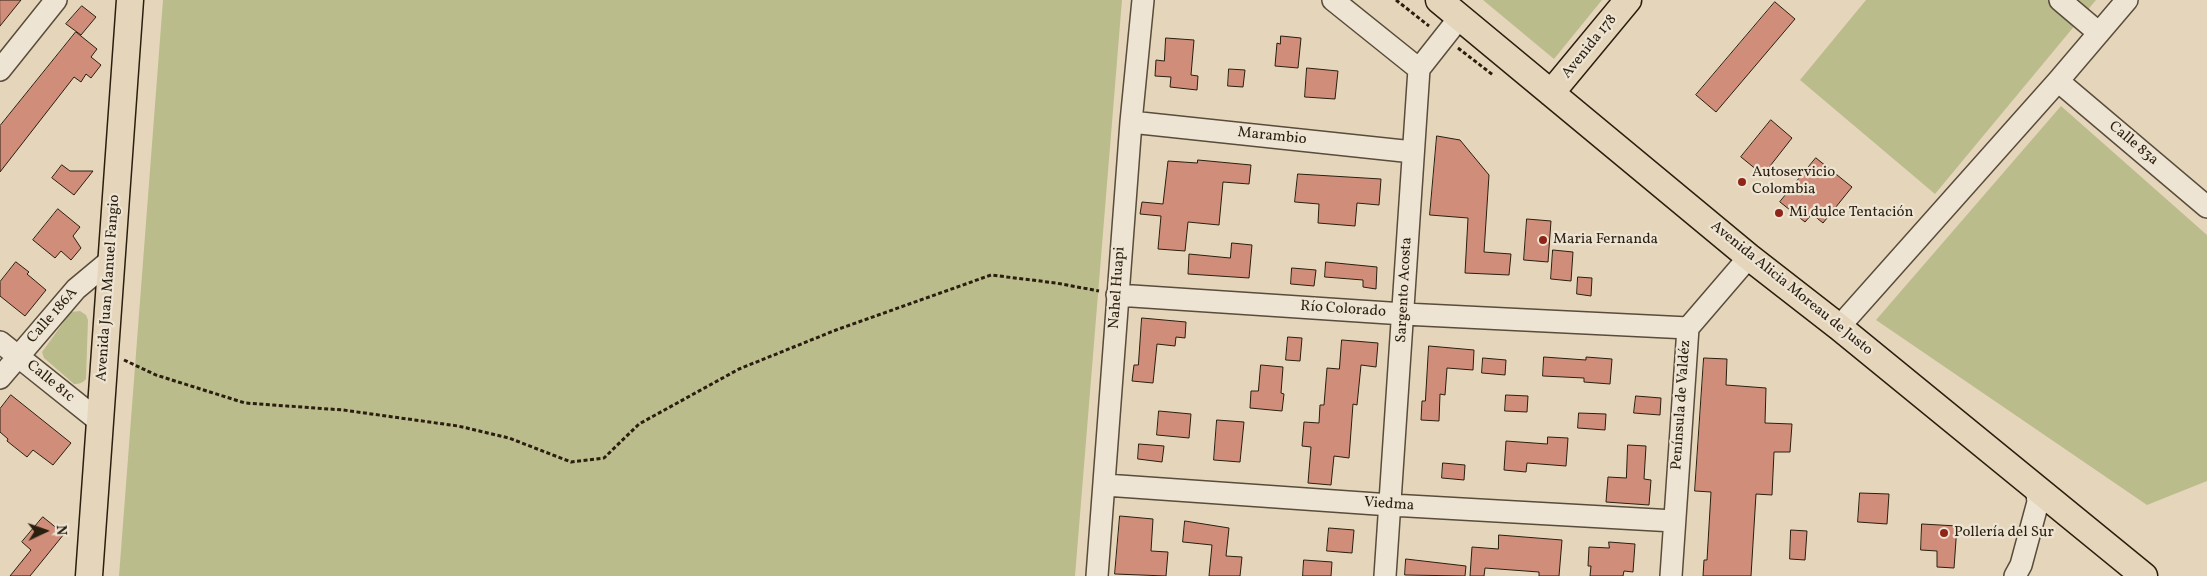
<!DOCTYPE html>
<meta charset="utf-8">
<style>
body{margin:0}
#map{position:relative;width:2207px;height:576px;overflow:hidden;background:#e5d6bb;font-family:Vollkorn,serif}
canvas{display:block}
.north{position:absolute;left:20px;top:506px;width:50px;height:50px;-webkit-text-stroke:4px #eee4d3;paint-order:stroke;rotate:87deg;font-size:14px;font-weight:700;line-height:20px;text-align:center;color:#2a1e0f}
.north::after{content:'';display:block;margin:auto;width:18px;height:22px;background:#2a1e0f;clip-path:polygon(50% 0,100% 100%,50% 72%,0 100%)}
</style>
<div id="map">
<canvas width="2207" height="576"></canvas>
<div class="north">N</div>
</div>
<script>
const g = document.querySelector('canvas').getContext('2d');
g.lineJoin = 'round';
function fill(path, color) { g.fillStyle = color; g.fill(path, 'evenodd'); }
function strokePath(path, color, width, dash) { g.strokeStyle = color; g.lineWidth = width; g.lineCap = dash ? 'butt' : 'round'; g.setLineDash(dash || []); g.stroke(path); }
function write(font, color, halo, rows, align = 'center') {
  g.font = font + ' Vollkorn,serif'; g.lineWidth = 4.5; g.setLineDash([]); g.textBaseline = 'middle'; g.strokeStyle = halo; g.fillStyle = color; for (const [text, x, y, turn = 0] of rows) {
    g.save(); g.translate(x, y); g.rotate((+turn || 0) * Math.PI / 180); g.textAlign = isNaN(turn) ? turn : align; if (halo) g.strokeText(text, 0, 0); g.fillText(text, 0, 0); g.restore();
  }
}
const green = new Path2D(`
 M163,0H1122L1075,576H119Z
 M1483,0H1602L1554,59Z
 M1866,0H2096L1935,194L1800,80Z
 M2061,106L2207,235V481L2147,505L1876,320Z
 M80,311L86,315L88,320L86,379C83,383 79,384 74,384L44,358L42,352L71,312Z`);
const building = new Path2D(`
 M0,0H21L0,26Z
 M1775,2L1795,19L1716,112L1696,95Z
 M82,6L96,17L81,35L66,24Z
 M76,32L97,49L91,57L101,65L91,78L86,74L81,82L74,77L0,172V126Z
 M1281,36L1301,38L1298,68L1275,66L1277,43L1280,44Z
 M1166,38L1194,40L1191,75L1198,76L1197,90L1170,87L1171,77L1155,76L1156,60L1164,61Z
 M1307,68L1338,71L1335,99L1305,97Z
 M1229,69L1245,70L1243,87L1228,86Z
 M1771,120L1792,138L1763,175L1741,157Z
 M1437,136L1460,140L1489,175L1484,252L1511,254L1509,275L1465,273L1468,218L1430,215Z
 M1816,158L1852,187L1823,223L1812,214L1805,222L1780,202Z
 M1198,160L1251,165L1249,184L1223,182L1219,225L1188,222L1185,251L1158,249L1161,216L1140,214L1142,202L1163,204L1168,161L1197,163Z
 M62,165L70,171H93L74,195L52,178Z
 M1298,174L1381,179L1379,205L1357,203L1355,226L1318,223L1319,204L1295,202Z
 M58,209L80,227L73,236L81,248L71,260L61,251L55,258L33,240Z
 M1527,219L1551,221L1548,262L1524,260Z
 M1232,243L1252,245L1249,278L1188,274L1189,254L1230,258Z
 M1553,250L1573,252L1571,281L1551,279Z
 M16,262L29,272L27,274L46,290L25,316L0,296V282Z
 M1326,262L1377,267L1376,289L1363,287V280L1325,277Z
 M1292,268L1316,270L1314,286L1291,284Z
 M1578,277L1592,278L1591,296L1577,294Z
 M1142,318L1186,322L1185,338L1176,337L1175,346L1157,344L1153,383L1132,381L1134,365H1138Z
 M1288,337L1302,338L1300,361L1286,360Z
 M1342,340L1378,343L1376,367L1361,365L1357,405L1353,404L1349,458L1334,456L1331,485L1308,483L1311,447L1302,446L1304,422L1319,423L1320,405H1324L1327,368L1339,369Z
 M1429,346L1474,350L1473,370L1447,368L1445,395L1440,394L1439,421L1421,420L1422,401H1425Z
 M1544,357L1586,360V357L1612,359L1610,384L1584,382V378L1543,376Z
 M1483,358L1506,360L1505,375L1482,373Z
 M1704,358L1727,359L1726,385L1766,388L1765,423L1792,424L1790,452H1774L1772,495L1756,494L1751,576H1703L1704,560H1707L1711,492L1695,491Z
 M1261,365L1283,367L1281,393L1284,394L1282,411L1250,408L1251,391H1258Z
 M11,395L71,443L53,465L33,450L27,457L7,441L8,439L0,432V409Z
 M1506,395L1528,396L1527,412L1505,411Z
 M1636,396L1661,398L1660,415L1634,413Z
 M1159,411L1191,414L1189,438L1157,435Z
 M1579,413L1606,414L1605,430L1578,428Z
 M1217,420L1244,422L1240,462L1214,460Z
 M1548,437L1568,438L1566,466L1527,463L1526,472L1504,470L1506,441L1547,444Z
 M1139,444L1164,446L1162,462L1138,459Z
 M1628,445L1646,446L1644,479L1651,480L1649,505L1606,502L1608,477L1626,478Z
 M1443,463L1465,465L1464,480L1442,478Z
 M1860,493L1889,494L1887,524L1858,522Z
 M1120,516L1153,519L1151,551L1168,552L1166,576L1115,574Z
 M43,517L64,534L30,576H10L31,550L22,542Z
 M1185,521L1229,528L1226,556L1242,557L1240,576H1209L1212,545L1183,542Z
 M1922,524L1957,526L1954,568L1937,567V551L1921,550Z
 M1329,528L1354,530L1352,553L1327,551Z
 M1791,530L1807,531L1805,560L1790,559Z
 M1499,535L1562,540L1559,576H1539V572L1485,568L1484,576H1470L1472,547L1498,549Z
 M1609,542L1635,544L1633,572L1624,571L1623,576H1590L1591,566H1588L1589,547L1609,548Z
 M1406,559L1466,566L1465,576L1405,575Z
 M1304,560L1332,562L1331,576H1303Z`);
const path = new Path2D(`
 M1396,0L1429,26
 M1458,48L1493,75
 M124,360L156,375L245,403L343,410L458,426L509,438L571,462L604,458L639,424L739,369L836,330L991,275L1056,283L1099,291`);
const minor = new Path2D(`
 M1333,0L1419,69
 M2060,0L2099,33
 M0,70L56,0
 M2058,81L2207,207
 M1131,122L1413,152
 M1117,295L1404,314L1688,328
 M1839,327L2058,81L2127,0
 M0,342L99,421
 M0,378L76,289L112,259
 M1105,485L1391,505L1674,521
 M1097,576L1131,122L1143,0
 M1385,576L1419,69L1460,17
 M1671,576L1688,328L1749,257
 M2015,576L2021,565L2038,502L2036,486`);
const major = new Path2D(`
 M1439,0L1749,257L1839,327L2144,576
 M1551,93L1628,0
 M89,576L130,0`);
const markers = [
 [1742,182,5,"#8f2418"],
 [1779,213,5,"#8f2418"],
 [1543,240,5,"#8f2418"],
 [1944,533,5,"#8f2418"]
];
const streetNames = [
 ["Avenida 178",1590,47,-51],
 ["Marambio",1272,137,6],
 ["Calle 83a",2133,144,40],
 ["Avenida Juan Manuel Fangio",109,288,-86],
 ["Nahel Huapi",1118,288,-86],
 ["Avenida Alicia Moreau de Justo",1791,289,39],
 ["Sargento Acosta",1405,290,-87],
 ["Río Colorado",1343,310,4],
 ["Calle 186A",53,316,-49],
 ["Calle 81c",50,382,39],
 ["Península de Valdéz",1682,405,-86],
 ["Viedma",1389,505,4]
];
const poiNames = [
 ["Autoservicio",1752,173],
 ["Colombia",1752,190],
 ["Mi dulce Tentación",1789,213],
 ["Maria Fernanda",1553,240],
 ["Pollería del Sur",1954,533]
];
fill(green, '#bbbc8b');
fill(building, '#cf8d7a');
strokePath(building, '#2a1e0f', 1);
strokePath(minor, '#594c3a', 24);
strokePath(major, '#2a1e0f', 29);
strokePath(path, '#2a1e0f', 3, [4, 2.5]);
strokePath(minor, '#eee4d3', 21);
strokePath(major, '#e5d6bb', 26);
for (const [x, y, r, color] of markers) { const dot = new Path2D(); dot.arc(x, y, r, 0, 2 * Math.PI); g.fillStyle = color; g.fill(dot); strokePath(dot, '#eee4d3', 2); }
write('15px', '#2a1e0f', '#eee4d3', streetNames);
write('15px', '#2a1e0f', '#eee4d3', poiNames, 'left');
</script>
